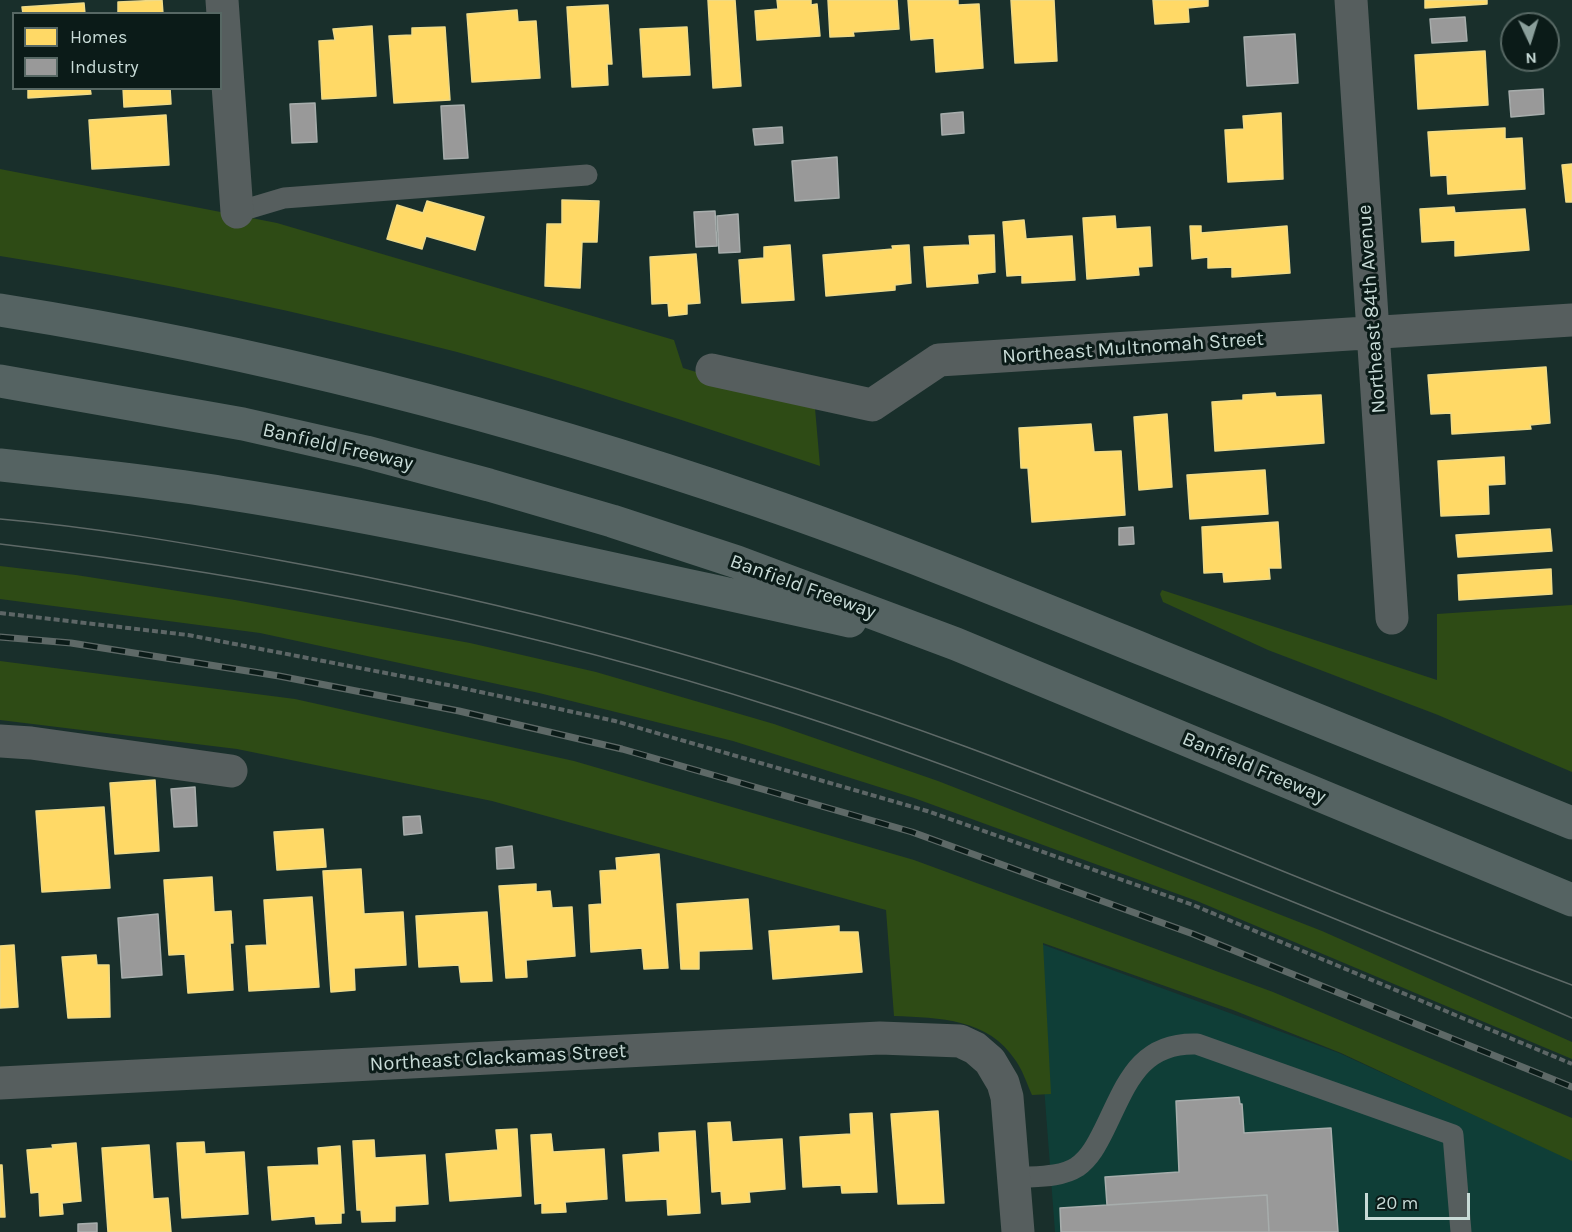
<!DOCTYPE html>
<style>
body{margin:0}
#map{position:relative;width:1572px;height:1232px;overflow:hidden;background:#192f2b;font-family:Karla,sans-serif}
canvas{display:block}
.legend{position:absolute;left:12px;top:12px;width:210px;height:78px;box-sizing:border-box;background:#0b1b18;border:2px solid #576864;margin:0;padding:8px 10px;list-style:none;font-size:18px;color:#c8dbd7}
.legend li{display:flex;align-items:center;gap:12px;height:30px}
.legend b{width:30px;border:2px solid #576864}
.north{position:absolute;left:1500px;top:12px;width:60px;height:60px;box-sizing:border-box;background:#0b1b18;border:2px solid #576864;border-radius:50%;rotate:176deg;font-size:16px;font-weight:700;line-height:24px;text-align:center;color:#c8dbd7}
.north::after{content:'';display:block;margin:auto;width:21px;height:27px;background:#8b9f9b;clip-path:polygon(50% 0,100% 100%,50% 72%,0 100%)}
.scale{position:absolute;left:1365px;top:1193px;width:105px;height:27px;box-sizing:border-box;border:3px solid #c8dbd7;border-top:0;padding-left:8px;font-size:18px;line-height:21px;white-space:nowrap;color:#c8dbd7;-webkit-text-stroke:4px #0b1b18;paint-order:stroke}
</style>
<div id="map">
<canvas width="1572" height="1232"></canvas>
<ul class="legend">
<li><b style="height:16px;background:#ffd966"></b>Homes</li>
<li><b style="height:16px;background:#999"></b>Industry</li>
</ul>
<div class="north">N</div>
<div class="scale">20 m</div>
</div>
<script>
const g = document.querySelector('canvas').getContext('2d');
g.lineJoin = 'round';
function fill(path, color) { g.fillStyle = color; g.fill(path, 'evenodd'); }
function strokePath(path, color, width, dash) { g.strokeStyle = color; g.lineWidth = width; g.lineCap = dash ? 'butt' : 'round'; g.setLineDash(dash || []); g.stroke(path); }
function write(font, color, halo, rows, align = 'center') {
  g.font = font + ' Karla,sans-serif'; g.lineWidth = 6; g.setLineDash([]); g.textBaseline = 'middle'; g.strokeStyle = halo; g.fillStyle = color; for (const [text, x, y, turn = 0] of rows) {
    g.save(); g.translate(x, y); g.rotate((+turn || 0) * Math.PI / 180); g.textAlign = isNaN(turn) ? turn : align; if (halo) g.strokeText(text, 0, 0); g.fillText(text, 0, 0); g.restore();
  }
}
const built = new Path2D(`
 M1033,941L1339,1053L1572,1160V1232H1055Z`);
const green = new Path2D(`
 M0,169L277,223L674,340L683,368L815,408L820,466C700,426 579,385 457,352C306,313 154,280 0,256Z
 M0,566L76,575L235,600L470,643L596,672L774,724L938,781L1322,931L1572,1042V1059L1197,901L914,798L733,741L539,693L260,633L0,599Z
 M1162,590L1437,680V614L1572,605V772L1438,715L1268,650L1163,602L1160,594Z
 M0,661L295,699L574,761L914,860L1273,992L1572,1118V1161L1341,1053L1233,1010L1043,943L1051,1094L1032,1095C1027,1084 1023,1071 1016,1061C988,1018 940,1018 894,1016L886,910L492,801L237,749L0,720Z`);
const homes = new Path2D(`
 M162,0L163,14H118V2Z
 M708,0H735L741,86L713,88Z
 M777,0H811V5L817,4L820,36L757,40L755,11L778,9Z
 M828,0H897L899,29L853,32L854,36L830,37Z
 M908,0H958V5L979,4L983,68L936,72L934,38L911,40Z
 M1011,0H1054L1057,61L1015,63Z
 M1153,0H1208V6L1188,8L1189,22L1155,24Z
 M1425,0H1487V4L1425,8Z
 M84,3L85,14H23L22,7Z
 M608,5L612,64H607L608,85L572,87L567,7Z
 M517,10L518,22L536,21L540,78L472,82L467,14Z
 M372,26L376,96L322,99L319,41L335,40L333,29Z
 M445,27L450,100L394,103L389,36L412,35V28Z
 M687,27L690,75L643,77L640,29Z
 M1485,51L1488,105L1418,109L1415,55Z
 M28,88H90L91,94L28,98Z
 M123,88H170L171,104L124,107Z
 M1281,113L1283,179L1228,182L1225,130L1244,129L1243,116Z
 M166,115L169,165L92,169L89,120Z
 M1505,128V139L1522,138L1525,189L1448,194L1447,175L1431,176L1428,132Z
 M1572,164V202H1566L1562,165Z
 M562,200L599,201L597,242H582L580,288L545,286L547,224H562Z
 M427,201L484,217L475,250L426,236L422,249L387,239L397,205L423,213Z
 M1454,207L1455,213L1525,209L1529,250L1455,256V240L1422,242L1420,209Z
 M1115,216L1116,229L1150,227L1152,266L1138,267L1139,275L1087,279L1083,218Z
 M1024,220L1026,239L1072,236L1075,280L1022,283V275L1007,276L1003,222Z
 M1190,226H1201V233L1287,226L1290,273L1232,277V267L1208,268V257L1192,259Z
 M994,235L995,272L977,274L978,283L927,287L924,247L970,245L969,236Z
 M790,245L794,300L742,303L739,260L764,258V247Z
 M909,245L911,283L895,285V290L826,296L823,255L893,249L892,246Z
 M696,254L700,303L687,304V314L669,316L668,303L652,304L650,257Z
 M1546,367L1550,423L1530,425L1531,429L1452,434L1451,413L1431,414L1428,375Z
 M1275,393L1276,397L1321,395L1324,443L1215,451L1212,402L1243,400V395Z
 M1167,414L1172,487L1139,490L1134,417Z
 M1091,424L1094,452L1121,451L1125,515L1032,522L1028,468H1021L1019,428Z
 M1504,457L1505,484L1488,485L1489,514L1441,516L1438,461Z
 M1265,470L1268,514L1190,519L1187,475Z
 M1278,522L1281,568H1269L1270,579L1224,582L1223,572L1204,573L1202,527Z
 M1550,529L1552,551L1458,557L1456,535Z
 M1551,569L1552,594L1459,600L1458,575Z
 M155,780L159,851L115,854L110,783Z
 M104,807L110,888L42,892L36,811Z
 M323,829L326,867L277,870L274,832Z
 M659,854L668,968L644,969L642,948L591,952L589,905L602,904L600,871L617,870L616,858Z
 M361,869L364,914L403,912L406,965L354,968L355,990L331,992L323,871Z
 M212,877L214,912L231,911L233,943H230L233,990L188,993L185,954L169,955L164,880Z
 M536,884V892L550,891L552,908L572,907L575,956L526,960L527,977L506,978L499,886Z
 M312,897L319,987L249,991L246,946L267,945L264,900Z
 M748,899L752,949L699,951V969H681L677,904Z
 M487,912L492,981L461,982L459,965L419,967L416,916Z
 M839,926V932H858L862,972L773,979L769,931Z
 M14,945L18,1007L0,1008V946Z
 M96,955L97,965H109L110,1017L68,1018L62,957Z
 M938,1111L944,1203L898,1204L891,1114Z
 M872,1113L877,1192L842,1193L841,1185L803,1187L800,1137L851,1134L850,1114Z
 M730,1122L732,1142L782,1139L785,1189L749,1192L750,1202L722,1204L721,1191L712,1192L708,1123Z
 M517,1129L521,1196L450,1201L446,1154L498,1150L496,1130Z
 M695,1131L700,1213L668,1215L667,1199L626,1201L623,1155L660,1152L659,1133Z
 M551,1134L553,1152L604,1149L607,1199L565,1202L566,1212L542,1213V1203L535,1204L531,1135Z
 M374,1140L375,1158L425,1155L428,1204L395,1206V1221L362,1222L361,1210H357L353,1141Z
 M204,1142L205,1154L244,1152L248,1214L182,1218L177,1143Z
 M76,1143L81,1201L62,1203L63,1214L40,1216L39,1192L31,1193L27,1150L53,1148L52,1145Z
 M149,1145L153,1199L168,1198L171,1232H108L102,1148Z
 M340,1146L344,1213H341V1223L316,1224L315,1216L272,1220L268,1167L319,1165L318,1148Z
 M0,1165H2L5,1217H0Z`);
const industry = new Path2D(`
 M1465,17L1467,41L1432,43L1430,19Z
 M1295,34L1298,83L1247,86L1244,37Z
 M1543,89L1544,114L1511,117L1509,91Z
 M315,103L317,142L292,143L290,104Z
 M464,105L468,158L444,159L441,106Z
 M963,112L964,133L942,135L941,114Z
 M782,127L783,143L755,145L753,129Z
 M837,157L839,198L795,201L792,161Z
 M715,211L717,246L696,247L694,212Z
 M738,214L740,252L719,253L717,216Z
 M1133,527L1134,544L1119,545V528Z
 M195,787L197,826L174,827L171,789Z
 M420,816L422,833L404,835L403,817Z
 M512,846L514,868L497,869L496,848Z
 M158,914L162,975L122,978L118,918Z
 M1239,1097L1240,1104H1242L1244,1133L1331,1128L1338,1232H1269L1267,1195L1107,1205L1105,1177L1179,1172L1176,1101Z
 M1267,1195L1269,1232H1061L1060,1208Z
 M97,1223V1232H78V1224Z`);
const path = new Path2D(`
 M0,613L188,635L448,685L615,721L927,811L1193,905L1572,1064`);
const lane = new Path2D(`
 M237,212L284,198L587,175
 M1014,1178C1034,1176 1060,1178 1077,1167C1090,1158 1097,1144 1104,1130C1126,1086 1138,1042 1197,1044L1453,1135L1461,1232`);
const street = new Path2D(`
 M222,0L237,212
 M1351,0L1392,618
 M712,370L872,405L939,360L1572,320
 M0,741L31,743L231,771
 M0,1083L880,1038L960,1041L975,1048L990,1061L1003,1083L1007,1097L1018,1232`);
const highway = new Path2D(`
 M0,310C258,351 512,416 759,501C890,546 1019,599 1147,651C1289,708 1430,766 1572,823
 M0,381L243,424L366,452L489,485L612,521L737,562L956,644L1572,900
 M0,465C75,473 150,481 225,493C435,526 642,576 850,621`);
const tram = new Path2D(`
 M0,519C93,527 186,543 278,560C511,602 741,664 964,746C1168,821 1368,909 1572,985
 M0,544C263,575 525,627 777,708C909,750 1038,800 1166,851C1302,905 1438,960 1572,1018`);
const rail = new Path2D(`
 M0,637L71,643L279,676L459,711L622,749L912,832L1193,934L1572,1087`);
const streetNames = [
 ["Northeast 84th Avenue",1372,309,-94],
 ["Northeast Multnomah Street",1133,348,-4],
 ["Banfield Freeway",338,447,13],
 ["Banfield Freeway",803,587,20],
 ["Banfield Freeway",1254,768,23],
 ["Northeast Clackamas Street",498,1058,-3]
];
fill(built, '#0f3e37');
fill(green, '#2e4b15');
fill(homes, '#ffd966');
strokePath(homes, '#eeda88', 1.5);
fill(industry, '#999');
strokePath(industry, '#a7adac', 1.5);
strokePath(path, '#5d6666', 4, [6, 3]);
strokePath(lane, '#565e5e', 21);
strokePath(street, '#565e5e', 33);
strokePath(highway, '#556362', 33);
strokePath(tram, '#5e6967', 1.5);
strokePath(rail, '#5e6967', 7);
strokePath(rail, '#0b1b18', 4.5, [14]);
write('20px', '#c8dbd7', '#0b1b18', streetNames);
</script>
